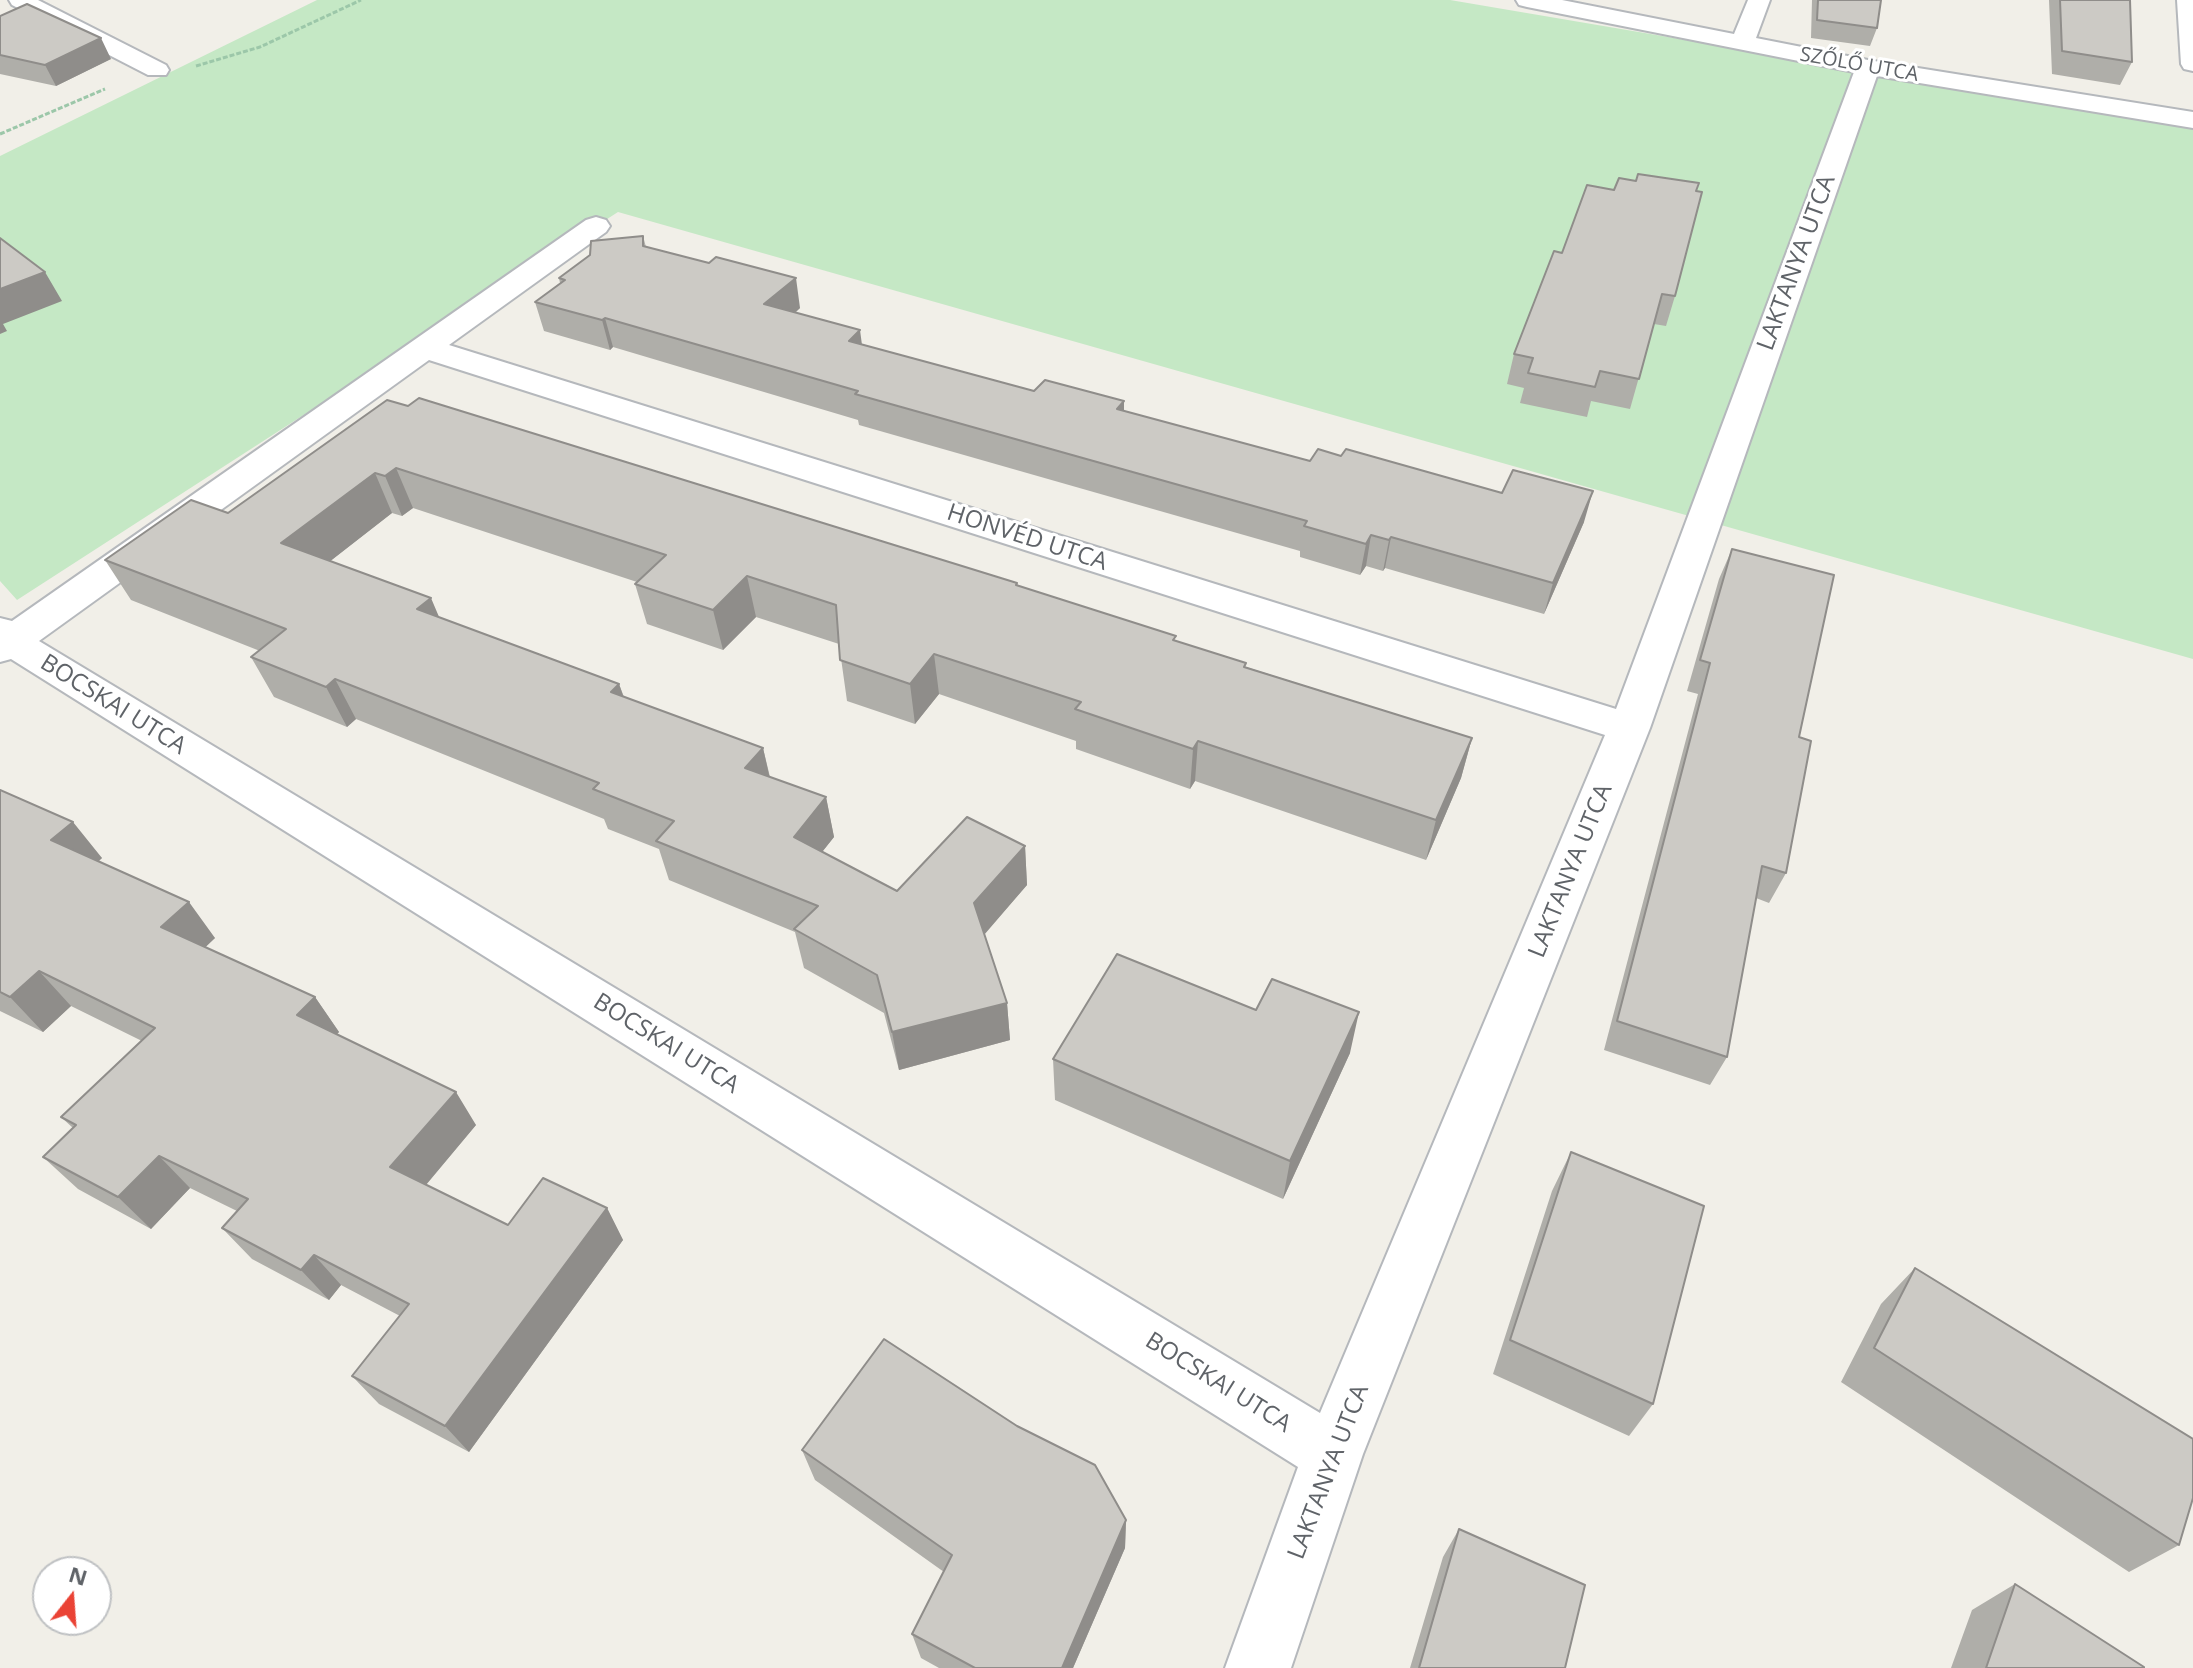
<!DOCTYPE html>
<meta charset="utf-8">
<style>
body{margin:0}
#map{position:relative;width:2193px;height:1668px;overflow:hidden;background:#f1efe8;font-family:"Open Sans",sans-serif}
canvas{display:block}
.north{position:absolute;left:32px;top:1556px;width:80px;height:80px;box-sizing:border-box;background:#fff;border:2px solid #bfc1c3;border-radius:50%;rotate:17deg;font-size:22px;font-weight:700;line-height:32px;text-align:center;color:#5f6368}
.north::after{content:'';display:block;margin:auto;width:28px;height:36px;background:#ea4335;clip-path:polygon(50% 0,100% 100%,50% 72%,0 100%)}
</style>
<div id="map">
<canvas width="2193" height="1668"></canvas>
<div class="north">N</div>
</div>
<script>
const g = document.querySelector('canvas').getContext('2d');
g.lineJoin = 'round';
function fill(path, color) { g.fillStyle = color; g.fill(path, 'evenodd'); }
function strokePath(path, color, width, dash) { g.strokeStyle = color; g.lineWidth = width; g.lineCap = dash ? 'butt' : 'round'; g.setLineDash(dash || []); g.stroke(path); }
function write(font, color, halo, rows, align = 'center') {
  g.font = font + ' "Open Sans",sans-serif'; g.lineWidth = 6; g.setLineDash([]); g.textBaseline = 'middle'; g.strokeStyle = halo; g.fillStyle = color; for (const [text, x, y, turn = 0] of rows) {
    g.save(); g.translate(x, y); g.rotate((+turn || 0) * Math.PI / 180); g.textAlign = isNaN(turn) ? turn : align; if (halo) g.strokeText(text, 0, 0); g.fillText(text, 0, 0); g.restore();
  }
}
const green = new Path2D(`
 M317,0H1450L2193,126V659L618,212L17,600L0,581V156Z`);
const path = new Path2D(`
 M196,66L260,47L361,0
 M0,134L105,89`);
const minor = new Path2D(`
 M9,0H38L166,65L169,70L166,75H148L12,5Z
 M1516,0H1562L1734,34L1748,0H1770L1756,38L1868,60L2193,112V128L1877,76L1650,728L1363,1454L1291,1668H1225L1298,1467L11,659L0,662V618L12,621L586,220L596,217L606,220L610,226L606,232L449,345L1616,709L1854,72L1527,7L1519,5ZM429,360L1605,735L1320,1413L39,641Z
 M2177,0H2193V71L2184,69L2181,64Z`);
const wall = new Path2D(`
 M1812,0H1881L1877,28L1870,46L1811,38Z
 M2049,0H2130L2132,62L2120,85L2052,74Z
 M0,16L111,59L56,86L0,74Z
 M643,236L646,247L800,308L795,313L862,345L1034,391L1124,411L1310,461L1584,522L1544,614L1385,568L1383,571L1366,566L1360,575L1300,557V551L859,425L858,420L613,347L610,350L544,331L535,302L560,283L559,278Z
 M1562,253L1675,296L1666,326L1654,324L1630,409L1591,401L1587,417L1520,403L1524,388L1507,384L1514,354Z
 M408,406L1017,583L1018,586L1176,641L1246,667L1472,738L1461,778L1426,860L1195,781L1190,789L1076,749V741L939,694L915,724L847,701L839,644L756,617L723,650L647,624L635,584L637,582L413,508L402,516L392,513L330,561L439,617L619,684L624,697L763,748L770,777L826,797L834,837L822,852L897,891L1025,846L1027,885L984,934L1007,1003L1010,1040L899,1070L884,1013L804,968L795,932L669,880L659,849L608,829L604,819L356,719L347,727L274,697L251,657L260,651L131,600L105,560L228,513Z
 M1732,549L1799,737L1786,873L1769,903L1756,898L1727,1057L1710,1085L1604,1050L1698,694L1687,691L1719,579Z
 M0,790L102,858L98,862L215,938L205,947L315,997L339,1032L337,1034L476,1125L426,1185L508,1225L607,1208L623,1240L469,1452L379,1404L352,1376L400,1316L341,1285L329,1300L252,1259L222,1228L237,1211L190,1188L151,1229L78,1189L43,1157L73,1128L61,1117L142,1041L71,1006L43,1032L0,1011Z
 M1256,1010L1350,1053L1283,1199L1055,1100L1053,1059Z
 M1571,1152L1653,1404L1629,1436L1493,1374L1552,1191Z
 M1915,1268L2179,1545L2129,1572L1841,1382L1881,1304Z
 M1017,1426L1126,1520L1125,1548L1073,1668H939L921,1658L912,1634L944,1572L815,1480L802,1450Z
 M1459,1529L1565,1668H1410L1443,1557Z
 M2015,1584L2144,1668H1951L1972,1610Z`);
const shadedWall = new Path2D(`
 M101,38L111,59L56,86L45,65Z
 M45,272L62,301L3,324L7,331L0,334V289Z
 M796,278L800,308L770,334L764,304Z
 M605,318L613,347L610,350L602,320Z
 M860,330L864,360L849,341Z
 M1124,401V431L1117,409Z
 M396,468L413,508L402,516L385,476Z
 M375,473L392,513L301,584L281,543Z
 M1593,491L1584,522L1544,614L1553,583Z
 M1371,535L1366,566L1360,575L1366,544Z
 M1391,537L1385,568L1383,571L1389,540Z
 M747,576L756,617L723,650L713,610Z
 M431,598L448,638L417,609Z
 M934,654L939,694L915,724L910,684Z
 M335,679L356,719L347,727L326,687Z
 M619,684L633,724L611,692Z
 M1472,738L1461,778L1426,860L1436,820Z
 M1198,741L1195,781L1190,789L1193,749Z
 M763,748L772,788L745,768Z
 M826,797L834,837L803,876L794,837Z
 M73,822L102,858L80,877L51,840Z
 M1025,846L1027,885L978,942L974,903Z
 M189,902L215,938L189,963L161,927Z
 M39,971L71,1006L43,1032L10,997Z
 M315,997L339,1032L322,1050L297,1015Z
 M1007,1003L1010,1040L899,1070L892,1032Z
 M1359,1012L1350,1053L1283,1199L1290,1161Z
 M456,1092L476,1125L414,1199L390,1167Z
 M159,1156L190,1188L151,1229L118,1197Z
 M607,1208L623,1240L469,1452L445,1426Z
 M314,1255L341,1285L329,1300L301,1270Z
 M1126,1520L1125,1548L1073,1668H1062Z`);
const building = new Path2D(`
 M1818,0H1881L1877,28L1817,20Z
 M2060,0H2130L2132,62L2062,51Z
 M27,4L101,38L45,65L0,55V16Z
 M1638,174L1699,183L1696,191L1702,192L1675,296L1662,294L1639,379L1600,371L1595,387L1528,373L1533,358L1514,354L1554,251L1562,253L1587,185L1614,190L1619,178L1636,181Z
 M643,236V246L709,263L716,257L796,278L764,304L860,330L849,341L1034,391L1045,380L1124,401L1117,409L1310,461L1318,449L1341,456L1346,449L1502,493L1513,470L1593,491L1553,583L1391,537L1389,540L1371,535L1366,544L1304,526L1307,521L855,394L858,391L605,318L602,320L535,302L565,280L559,278L590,255L591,241Z
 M0,238L45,272L0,289Z
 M419,398L1017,583L1016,585L1176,636L1173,640L1246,663L1244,667L1472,738L1436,820L1198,741L1193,749L1075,709L1081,702L934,654L910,684L840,660L836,605L747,576L713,610L635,584L666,555L396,468L385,476L375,473L281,543L431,598L417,609L619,684L611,692L763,748L745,768L826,797L794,837L897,891L967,817L1025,846L974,903L1007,1003L892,1032L877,975L794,929L818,906L656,841L674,821L593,789L599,783L335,679L326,687L251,657L286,629L105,560L191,500L228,513L387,400L408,406Z
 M1732,549L1834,575L1799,737L1811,741L1786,873L1762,866L1727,1057L1617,1021L1710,663L1700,660Z
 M0,790L73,822L51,840L189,902L161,927L315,997L297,1015L456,1092L390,1167L508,1225L543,1178L607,1208L445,1426L352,1376L409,1304L314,1255L301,1270L222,1228L248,1199L159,1156L118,1197L43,1157L76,1125L61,1117L155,1028L39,971L10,997L0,992Z
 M1117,954L1256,1010L1272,979L1359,1012L1290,1161L1053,1059Z
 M1571,1152L1704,1206L1653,1404L1510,1340Z
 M1915,1268L2193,1439V1498L2179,1545L1874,1348Z
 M884,1339L1017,1426L1095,1465L1126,1520L1062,1668H975L912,1634L952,1555L802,1450Z
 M1459,1529L1585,1585L1565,1668H1419Z
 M2015,1584L2144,1667V1668H1986Z`);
const farStreetnames = [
 ["SZŐLŐ UTCA",1859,65,10]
];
const streetNames = [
 ["LAKTANYA UTCA",1797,263,-70],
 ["HONVÉD UTCA",1027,538,18],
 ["BOCSKAI UTCA",113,705,32],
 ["LAKTANYA UTCA",1571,871,-68],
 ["BOCSKAI UTCA",666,1044,32],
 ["BOCSKAI UTCA",1218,1383,32],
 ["LAKTANYA UTCA",1329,1472,-69]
];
fill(green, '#c5e8c5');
strokePath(minor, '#b5b8bc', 4);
strokePath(path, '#9cc7a9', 3, [5, 2]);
fill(minor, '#fff');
fill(wall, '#afaea9');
fill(shadedWall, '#8f8d8a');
fill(building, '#cccac5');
strokePath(building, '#8f8d8a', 2);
write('20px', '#5f6368', '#fff', farStreetnames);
write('24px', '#5f6368', '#fff', streetNames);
</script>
